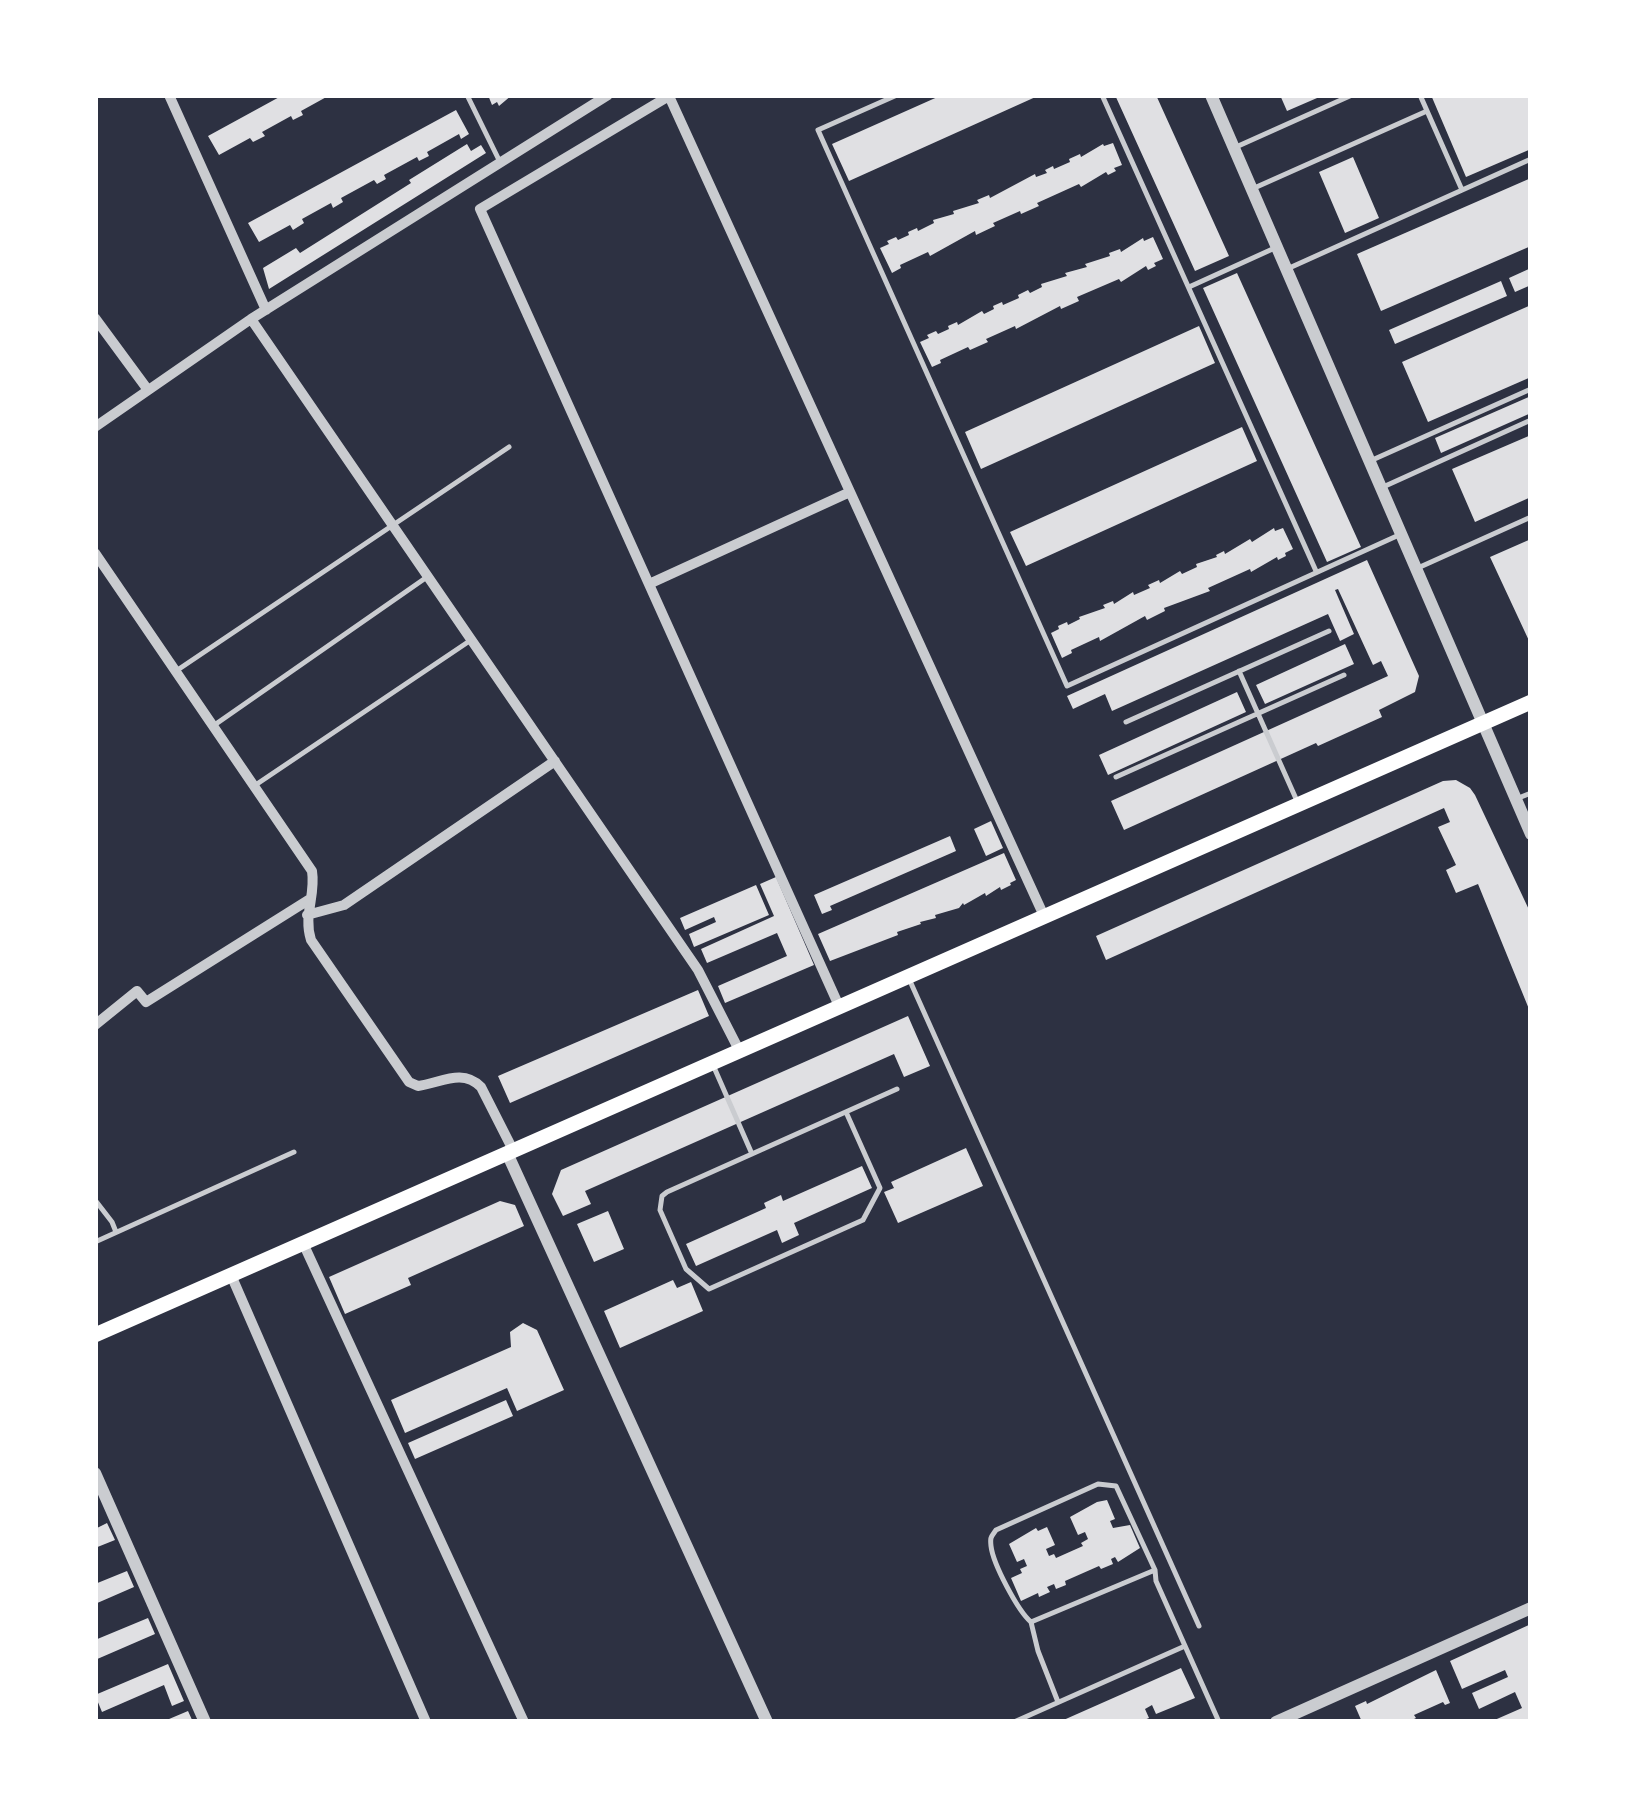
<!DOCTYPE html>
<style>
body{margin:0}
#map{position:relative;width:1626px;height:1817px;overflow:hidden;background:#2d3142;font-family:"Open Sans",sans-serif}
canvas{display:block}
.frame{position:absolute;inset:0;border:98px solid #fff;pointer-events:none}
</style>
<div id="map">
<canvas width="1626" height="1817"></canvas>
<div class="frame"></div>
</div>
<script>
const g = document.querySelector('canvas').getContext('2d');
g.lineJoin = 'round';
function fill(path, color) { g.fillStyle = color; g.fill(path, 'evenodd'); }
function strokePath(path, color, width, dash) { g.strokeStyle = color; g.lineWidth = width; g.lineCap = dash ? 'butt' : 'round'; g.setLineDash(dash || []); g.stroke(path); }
const building = new Path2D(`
 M283,95H330L301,111L303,115L293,120L291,116L262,132L265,136L253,142L250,138L219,155L208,136Z
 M488,95H512L499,106L497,102L492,105Z
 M942,95H1040L849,181L832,144Z
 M1115,95H1156L1229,256L1195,271Z
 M1280,95H1324L1287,111Z
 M1431,95H1531V149L1466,177Z
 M456,110L469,134L461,139L459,134L427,152L429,156L419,161L417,157L384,175L386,179L377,184L374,180L341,198L343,202L333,208L331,203L302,219L304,223L293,230L290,225L259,242L248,223Z
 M1113,143L1122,165L1114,168L1116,171L1108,175L1106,172L1081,187L1079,184L1037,203L1039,206L1021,214L1020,211L993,223L995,226L976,235L975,231L930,256L928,252L900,265L901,268L892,273L880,248L889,244L887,241L896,237L898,240L909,235L908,232L917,228L918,231L934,223L933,220L954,214L953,211L979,203L977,200L989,195L990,198L1035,174L1036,177L1047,173L1045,170L1053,166L1054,169L1070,162L1069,159L1080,154L1081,157L1103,144L1104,146Z
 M467,144L471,151L481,145L486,153L269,289L263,268L296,248L300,253L411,183L409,180Z
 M1353,157L1379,218L1345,233L1319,172Z
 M1531,178V246L1381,311L1357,254Z
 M1153,237L1163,259L1154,263L1156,266L1148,270L1146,266L1121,282L1119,279L1077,297L1079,301L1061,309L1060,306L1016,329L1015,326L986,339L988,342L970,350L968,347L940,360L941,363L932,367L920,342L929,338L927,335L936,331L938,334L949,329L948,326L957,322L958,325L982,311L984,314L994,309L993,306L1002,302L1003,305L1019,298L1018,295L1028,290L1030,293L1042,287L1041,284L1067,276L1065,273L1087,267L1085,264L1110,256L1109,253L1120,249L1121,252L1143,238L1144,241Z
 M1531,268V285L1515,292L1509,278Z
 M1237,273L1361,547L1327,562L1203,288Z
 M1501,281L1507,296L1395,344L1389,330Z
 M1531,305V377L1428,422L1402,362Z
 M1199,326L1215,363L981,469L965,432Z
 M1531,396V413L1441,453L1435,438Z
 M1242,427L1257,461L1026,566L1010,532Z
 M1531,435V497L1475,522L1452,469Z
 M1274,528L1275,531L1283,528L1293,549L1285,553L1286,556L1278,560L1277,557L1251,572L1250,569L1208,588L1210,591L1164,608L1165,611L1147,620L1145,616L1100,641L1099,637L1071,650L1072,653L1062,658L1051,633L1059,629L1058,626L1067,622L1068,625L1080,619L1079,617L1105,608L1103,605L1113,601L1114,604L1133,592L1134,595L1150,588L1148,585L1159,580L1160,583L1180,571L1182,574L1197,567L1196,564L1217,557L1216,555L1224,551L1225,554L1250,539L1252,542Z
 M1531,539V645L1490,557Z
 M1367,560L1419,676L1415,692L1379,710L1382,717L1318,746L1316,743L1124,830L1111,801L1388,676L1381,661L1373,665L1338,589L1335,590L1354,634L1340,641L1328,614L1112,711L1105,694L1073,709L1067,696Z
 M1345,644L1354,664L1265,704L1256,685Z
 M1237,692L1246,712L1108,775L1099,755Z
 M1456,780L1470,788L1475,795L1531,914V1014L1478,884L1456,893L1446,870L1456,865L1438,827L1450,822L1444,808L1106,960L1096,936L1443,781Z
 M991,821L1003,848L986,856L974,829Z
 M950,836L956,851L830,906L832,910L822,914L814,895Z
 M1004,853L1016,880L1010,883L1011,885L1001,890L1000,887L986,896L985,893L964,905L963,903L959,908L935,915L936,918L920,922L921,924L897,932L898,935L830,961L818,934Z
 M776,877L814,965L725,1003L718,986L787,956L777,933L707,963L701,949L774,916L760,884Z
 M756,885L769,915L694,947L689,934L716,922L714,917L685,930L680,918Z
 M698,990L709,1016L510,1103L498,1076Z
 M908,1016L930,1066L904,1077L894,1054L585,1191L591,1204L563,1216L552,1194L561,1170Z
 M966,1148L983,1186L898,1223L884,1192L894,1188L891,1182Z
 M862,1166L872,1188L794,1223L799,1235L782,1243L777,1230L696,1266L686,1244L766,1208L764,1203L781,1195L783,1201Z
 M500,1201L515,1205L524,1226L408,1278L411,1285L345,1314L329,1277Z
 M608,1211L624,1249L594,1262L577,1224Z
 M673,1280L677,1288L691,1282L703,1311L620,1348L604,1311Z
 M523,1323L537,1330L564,1390L517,1411L507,1388L405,1433L391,1400L511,1347L510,1332Z
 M506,1400L513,1416L415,1459L408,1443Z
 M1107,1500L1115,1519L1110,1521L1113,1528L1130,1525L1140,1548L1118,1562L1115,1557L1111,1559L1113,1564L1101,1569L1099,1566L1065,1581L1066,1585L1056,1589L1054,1584L1047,1587L1050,1592L1039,1597L1038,1593L1021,1601L1011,1578L1022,1573L1020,1569L1027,1566L1024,1559L1017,1562L1009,1544L1036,1528L1038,1531L1047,1527L1055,1545L1046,1549L1049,1556L1054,1554L1056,1558L1083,1546L1081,1543L1088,1539L1085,1532L1078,1535L1070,1517L1097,1502Z
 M107,1523L115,1540L95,1548V1529Z
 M127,1571L134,1587L95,1604V1584Z
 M148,1618L155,1634L95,1660V1640Z
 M1531,1624V1722H1490L1522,1708L1515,1692L1479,1709L1472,1693L1508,1677L1505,1670L1462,1689L1450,1661Z
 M168,1664L184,1701L172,1706L164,1685L102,1712L95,1695Z
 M1181,1668L1195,1698L1156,1714L1152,1705L1145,1709L1149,1718L1139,1722H1122L1121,1719L1115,1722H1059Z
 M1436,1670L1450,1703L1445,1705L1443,1702L1414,1715L1416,1718L1408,1722H1362L1355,1706L1366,1701L1367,1704Z
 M188,1711L193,1722H162Z`);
const service = new Path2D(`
 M467,95L499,160
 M897,95L818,130L1067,686L1399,535
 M1102,95L1316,571
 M1420,95L1462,190
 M1236,147L1352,95
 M1252,189L1427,111
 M1287,269L1531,159
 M1189,287L1277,247
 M1370,461L1531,389
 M1383,487L1531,420
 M1420,567L1531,517
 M176,671L509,447
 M1239,671L1297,801
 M1126,722L1329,631
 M213,726L427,577
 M1116,777L1344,675
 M254,786L471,640
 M1516,799L1531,793
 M910,981L1199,1626
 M713,1065L752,1154
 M846,1112L880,1188L863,1220L709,1289L686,1269L660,1210L662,1196L667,1192L897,1089
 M95,1200L112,1222L116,1232
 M95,1242L294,1152
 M1155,1570L1031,1622C1018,1611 993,1564 991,1546C990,1537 991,1537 996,1530L1098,1484L1116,1486L1155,1570L1156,1581L1219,1722
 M1031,1622L1038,1651L1058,1702
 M1014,1722L1185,1646`);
const minor = new Path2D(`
 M169,95L266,310
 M95,318L148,390
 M251,319L698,970L739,1050
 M95,427L251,319L608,95
 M95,553L312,871C316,895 303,915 311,940L409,1082L418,1086C441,1083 462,1068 481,1087L513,1150
 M649,584L850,492
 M307,915L344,905L555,761
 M839,1006L480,209L669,96L1044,916
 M95,1025L137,991L146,1002L310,899
 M303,1243L524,1722
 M231,1275L426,1722`);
const tertiary = new Path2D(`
 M1211,95L1531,834
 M507,1153L767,1722
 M95,1473L205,1722
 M1276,1722L1531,1608`);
const secondary = new Path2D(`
 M95,1335L1531,702`);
fill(building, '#e0e0e3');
strokePath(service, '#caccd0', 5);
strokePath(minor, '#caccd0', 10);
strokePath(tertiary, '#caccd0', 12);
strokePath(secondary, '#fff', 15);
</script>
